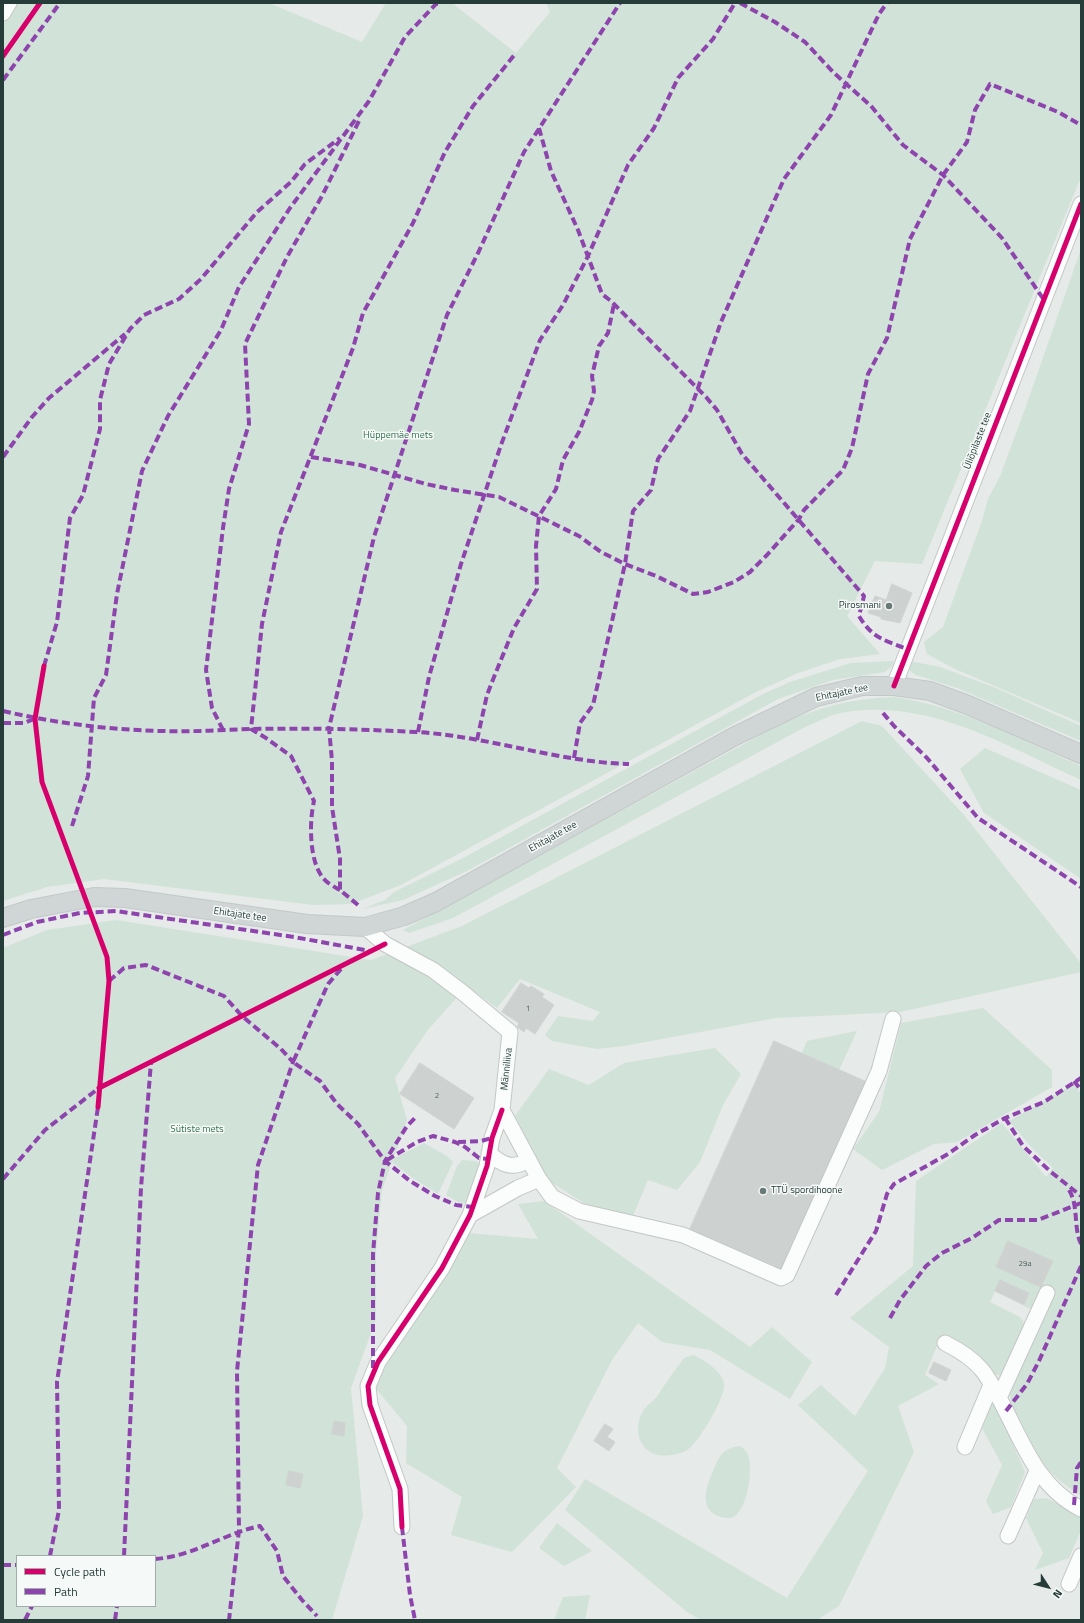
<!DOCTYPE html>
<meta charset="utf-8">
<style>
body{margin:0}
#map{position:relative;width:1084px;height:1623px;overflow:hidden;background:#e6eae9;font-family:"Titillium Web",sans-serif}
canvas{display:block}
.frame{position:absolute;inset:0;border:4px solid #253c39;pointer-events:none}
.legend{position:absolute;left:16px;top:1555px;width:140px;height:52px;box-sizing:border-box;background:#f5f9f7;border:1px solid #a2adab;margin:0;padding:5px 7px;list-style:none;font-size:12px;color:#253c39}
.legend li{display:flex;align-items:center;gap:8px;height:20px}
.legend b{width:20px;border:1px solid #a2adab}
.north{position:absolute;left:1028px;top:1567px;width:40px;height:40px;-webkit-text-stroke:3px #f5f9f7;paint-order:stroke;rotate:126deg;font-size:11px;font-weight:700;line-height:16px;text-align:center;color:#253c39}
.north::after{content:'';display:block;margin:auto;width:14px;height:18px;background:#253c39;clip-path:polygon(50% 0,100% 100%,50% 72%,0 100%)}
</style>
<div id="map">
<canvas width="1084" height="1623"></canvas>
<div class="frame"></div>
<ul class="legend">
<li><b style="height:5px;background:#d6006c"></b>Cycle path</li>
<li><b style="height:5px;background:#8e44ad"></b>Path</li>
</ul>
<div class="north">N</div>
</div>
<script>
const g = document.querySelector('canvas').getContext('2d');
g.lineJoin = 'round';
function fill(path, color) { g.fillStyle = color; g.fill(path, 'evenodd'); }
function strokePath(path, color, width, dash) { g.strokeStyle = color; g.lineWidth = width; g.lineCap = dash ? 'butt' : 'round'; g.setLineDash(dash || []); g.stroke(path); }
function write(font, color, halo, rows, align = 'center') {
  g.font = font + ' "Titillium Web",sans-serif'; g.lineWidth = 3; g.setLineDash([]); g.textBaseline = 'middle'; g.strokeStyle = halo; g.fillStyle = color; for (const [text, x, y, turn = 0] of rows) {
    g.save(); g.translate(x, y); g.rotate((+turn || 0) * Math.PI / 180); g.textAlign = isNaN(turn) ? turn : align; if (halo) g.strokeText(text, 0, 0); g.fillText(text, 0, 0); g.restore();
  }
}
const green = new Path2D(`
 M9,3H269L362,42L386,3H452L516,53L550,12L546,3H1081V177L922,564L875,561L847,616L880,654L840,659L798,673L754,693L401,885L351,904L313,905L104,879L47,887L3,901V13Z
 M1081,249V723L955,669L927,654L924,642L943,627L982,521L988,499L1000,476L1025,409Z
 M894,661L892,666L885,672L833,680L778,699L469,870L403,900L362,909L385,900L394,892L465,857L761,695L790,682L851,663Z
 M909,661L940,667L996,688L1081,726V741L957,688L916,675L910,671Z
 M895,697C961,707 1021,740 1081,766V780C1004,745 924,695 836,714C826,717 815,723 805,727L453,918L409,933L403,930L775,727C818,707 848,699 895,697Z
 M862,721L882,726L964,815L1080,962L1081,972L900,1012L776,1018L624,1046L597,1049L552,1041L545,1035L558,1016L593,1021L600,1012L520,979L497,1008L467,986L427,1031L395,1078L407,1120L393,1159L424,1143L447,1156L453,1162L438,1194L411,1177L392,1162L382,1190L376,1252V1319L351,1388L363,1516L332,1620H3V948L47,930L116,920L371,960L462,926ZM17,1556H155V1606H17Z
 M985,748L1081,790V879L984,813L960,769Z
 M983,1008L1052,1070V1087L957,1142L934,1144L882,1170L853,1149L879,1112L901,1023Z
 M857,1031L839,1070L802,1053L807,1041Z
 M715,1048L741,1074L723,1105L700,1162L677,1190L648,1180L632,1218L595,1210L549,1181L515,1116L549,1069L589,1085L624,1063Z
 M1074,1084L1081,1094V1496C1068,1487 1053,1477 1043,1463C1031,1448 1009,1407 1009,1388L1052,1290L1042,1286L1053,1261L1008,1241L996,1267L1043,1287L1033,1310L1024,1306L1029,1293L1000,1280L990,1302L1020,1317L1025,1324L1002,1376L993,1374C980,1355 962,1344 941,1336L925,1375L939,1384L898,1406L914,1452L839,1606L817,1620H701L687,1612L565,1510L585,1479L787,1598L868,1471L798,1405L821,1385L855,1416L885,1368L889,1347L850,1318L913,1266L916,1181L1002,1123L1046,1177L1053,1168L1032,1148L1009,1121Z
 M462,1160L476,1161L485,1170L472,1204L458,1202L446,1195L457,1166Z
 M544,1201L750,1347L772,1327L812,1362L790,1399L710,1350L662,1342L638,1323L612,1360L557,1468L576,1487L512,1552L451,1535L462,1497L406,1463L407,1426L373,1385L468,1233L538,1239L518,1204Z
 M694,1355C705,1361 721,1370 724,1383C727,1395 698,1444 687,1450C678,1455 661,1458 652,1453C636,1444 635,1425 643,1411C647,1405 654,1401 658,1395C666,1382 675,1370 684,1358Z
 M993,1398L1025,1472L1011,1507L993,1514L986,1501L1002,1465L982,1428Z
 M740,1446C743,1448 747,1451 748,1455C753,1469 748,1506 735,1516C731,1519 725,1518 721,1517C698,1510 706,1487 713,1471C720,1455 723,1448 740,1446Z
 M1046,1498L1081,1515V1530L1069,1558L1035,1570L1043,1553L1026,1518L1034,1499Z
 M557,1523L592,1551L564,1566L539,1548Z
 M590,1595L585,1620H554L563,1597Z`);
const building = new Path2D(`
 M892,584L912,593L900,623L881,619V617L868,613L875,596L886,600Z
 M521,983L529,988L531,986L544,994L542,997L554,1005L535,1034L526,1028L524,1032L517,1027L519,1023L502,1012Z
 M774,1041L867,1082L784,1270L690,1229Z
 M420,1063L474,1098L454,1129L400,1094Z
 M1008,1241L1053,1261L1041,1287L996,1267Z
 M1000,1280L1029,1293L1024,1305L995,1291Z
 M934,1362L951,1370L946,1381L929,1373Z
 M334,1421L345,1423L344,1436L332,1434Z
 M605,1424L613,1429L607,1437L615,1442L609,1451L594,1441Z
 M289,1471L303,1474L300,1488L286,1485Z`);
const minor = new Path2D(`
 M3,13L9,3
 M894,686L1081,204
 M365,927L385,944L433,970L462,992L510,1032L502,1110L539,1179L552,1197L579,1211L683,1235L781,1278L787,1275L879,1071L893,1019
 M489,1153C502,1165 512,1170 529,1160
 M470,1215L518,1188L539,1179
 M945,1343C959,1350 972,1358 982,1370C988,1377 993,1387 998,1396C1021,1437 1035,1486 1081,1509
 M999,1398L1047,1293
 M965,1447L991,1385
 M402,1527L400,1489L370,1405L368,1386L378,1362L442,1268L470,1215L487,1166L492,1138L502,1110
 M1008,1536L1037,1471
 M1069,1584L1081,1556`);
const major = new Path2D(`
 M3,918L31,909L94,897L125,898L307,924L365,927L404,916L436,902L735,736L816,697L862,686H894L930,691L968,705L1081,754`);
const quiet = new Path2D(`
 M740,3L775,22L805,42L834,73L871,106L903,145L943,175L1002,238L1044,300
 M3,80L60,3
 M539,128L551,171L578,230L602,294L611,301L706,397L717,410L742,454L864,596L859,616C872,638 884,640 907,649
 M3,457L32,417L49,398L125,334
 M311,457L360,465L426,484L455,490L499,497L579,536L601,552L625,564L656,576L693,594L708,592L734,582L750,572L767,555L799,519L804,510L843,470L852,448L868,374L887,338L910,239L943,175L967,142L975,110L990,84L1058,112L1081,125
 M44,666L57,622L70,518L83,495L100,429V400L109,364L130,329L144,315L179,299L201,279L257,212L291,182L305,164L340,138
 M3,711C55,723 109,730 163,731C192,732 222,730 251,729C306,728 361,729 416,732C488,736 557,762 629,764
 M883,713L894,726L927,758L978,818L1081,887
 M3,723H24L34,719
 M223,730L212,708L206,670L223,528L229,489L249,424L245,344L287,257L322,196L359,121
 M418,732L429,677L461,564L501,445L540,340L563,305L588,256L628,165L654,128L678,78L713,39L735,3
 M477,740L487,695L496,672L514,628L537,589L536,546L539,516L556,489L563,460L579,432L592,400L594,391L592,376L599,346L608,333L614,304
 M574,758L580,723L593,705L625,564L633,511L651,490L658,459L690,411L721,322L784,179L831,115L879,14L887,3
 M72,826L88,776L94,698L106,675L117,594L142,471L168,416L221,330L239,287L290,208L369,101L405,37L436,4L440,3
 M340,890C335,887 328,884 324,879C309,863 309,822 314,801L291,756L266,738L251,729L262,624L281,532L353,348L363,313L413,223L445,152L473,106L516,53
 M358,905L340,890V859L332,807V761L329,728L374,537L447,315L479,251L524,152L620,3
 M3,935L37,922L80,913L116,911L294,937L370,951
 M341,969L328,984L293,1062L320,1081L337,1104L358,1124L385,1161L410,1181L435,1196L456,1205L473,1207
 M109,981L124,968L146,965L224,996L242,1016L281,1049L293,1062L258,1165L237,1371L239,1530L229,1620
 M1074,1081L1081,1090
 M1005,1118L1023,1146L1051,1172L1081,1196
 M458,1142L481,1141L492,1138
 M387,1160L417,1142L433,1136L455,1142L465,1147L479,1158L488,1159
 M3,1179L45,1130L99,1088
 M1069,1190C1079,1206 1073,1227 1081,1244
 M836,1295L876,1231L887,1194L894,1184L948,1154L975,1135L1005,1118L1044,1102L1081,1078
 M890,1318L900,1300L926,1266L942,1253L972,1238L999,1220H1038L1081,1203
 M373,1368V1254L378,1193L385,1161L407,1126L415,1118
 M1006,1411L1027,1384L1039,1361L1081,1266
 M1074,1505L1077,1468L1081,1462
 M402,1527L410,1595L415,1620
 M50,1556L59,1510L57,1382L98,1107
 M124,1556L141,1188L151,1062
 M155,1559C195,1556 222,1534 260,1526L277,1551L283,1576L302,1600L317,1616
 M3,1565H17
 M25,1620L32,1606
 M115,1620L117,1606`);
const cycleway = new Path2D(`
 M3,56L40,3
 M44,666L35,719L42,782L107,957L109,981L98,1107
 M894,686L1081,204
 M99,1088L385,944
 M402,1527L400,1489L370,1405L368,1386L378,1362L442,1268L470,1215L487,1166L492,1138L502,1110`);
const markers = [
 [889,606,4,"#697977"],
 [763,1191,4,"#697977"]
];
const numberNames = [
 ["1",528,1009],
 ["2",437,1096],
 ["29a",1025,1264]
];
const parkNames = [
 ["Hüppemäe mets",398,436],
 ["Sütiste mets",197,1130]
];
const streetNames = [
 ["Üliõpilaste tee",978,441,-69],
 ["Ehitajate tee",842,693,-12],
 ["Ehitajate tee",553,837,-29],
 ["Ehitajate tee",240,915,8],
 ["Männiliiva",507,1069,-84]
];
const poiNames = [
 ["Pirosmani",881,606],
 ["TTÜ spordihoone",771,1191,"left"]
];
fill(green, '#d1e2d8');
fill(building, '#cdd2d0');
strokePath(building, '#cfd3d2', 1);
strokePath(minor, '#c3c7c6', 17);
strokePath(major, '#c2c9c8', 20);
strokePath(minor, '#fbfcfc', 15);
strokePath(major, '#cfd6d5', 18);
strokePath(quiet, '#8e44ad', 4, [8, 4]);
strokePath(cycleway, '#d6006c', 5);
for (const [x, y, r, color] of markers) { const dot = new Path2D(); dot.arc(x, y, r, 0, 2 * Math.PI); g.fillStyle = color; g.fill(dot); strokePath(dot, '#f5f9f7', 1.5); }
write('8px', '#506260', null, numberNames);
write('10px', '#336f51', '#f5f9f7', parkNames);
write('10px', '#253c39', '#f5f9f7', streetNames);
write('10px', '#253c39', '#f5f9f7', poiNames, 'right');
</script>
